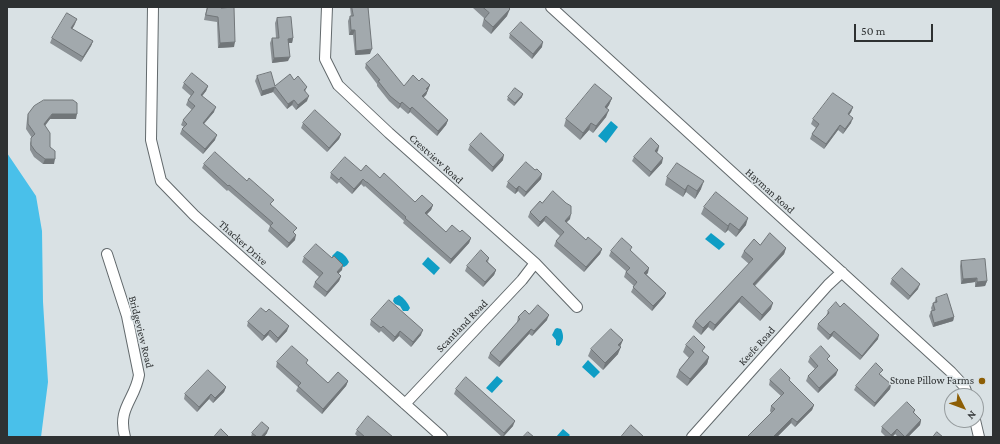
<!DOCTYPE html>
<style>
body{margin:0}
#map{position:relative;width:1000px;height:444px;overflow:hidden;background:#d9e1e4;font-family:"Crimson Pro",serif}
canvas{display:block}
.frame{position:absolute;inset:0;border:8px solid #2e3132;pointer-events:none}
.north{position:absolute;left:944px;top:388px;width:40px;height:40px;box-sizing:border-box;background:#d9e1e4;border:1px solid #959b9d;border-radius:50%;rotate:132deg;font-size:11px;font-weight:700;line-height:16px;text-align:center;color:#2e3132}
.north::after{content:'';display:block;margin:auto;width:14px;height:18px;background:#8d5e05;clip-path:polygon(50% 0,100% 100%,50% 72%,0 100%)}
.scale{position:absolute;left:854px;top:24px;width:79px;height:18px;box-sizing:border-box;border:2px solid #2e3132;border-top:0;padding-left:5px;font-size:12px;line-height:14px;white-space:nowrap;color:#2e3132;-webkit-text-stroke:3px #d9e1e4;paint-order:stroke}
</style>
<div id="map">
<canvas width="1000" height="444"></canvas>
<div class="frame"></div>
<div class="north">N</div>
<div class="scale">50 m</div>
</div>
<script>
const g = document.querySelector('canvas').getContext('2d');
g.lineJoin = 'round';
function fill(path, color) { g.fillStyle = color; g.fill(path, 'evenodd'); }
function strokePath(path, color, width, dash) { g.strokeStyle = color; g.lineWidth = width; g.lineCap = dash ? 'butt' : 'round'; g.setLineDash(dash || []); g.stroke(path); }
function write(font, color, halo, rows, align = 'center') {
  g.font = font + ' "Crimson Pro",serif'; g.lineWidth = 3; g.setLineDash([]); g.textBaseline = 'middle'; g.strokeStyle = halo; g.fillStyle = color; for (const [text, x, y, turn = 0] of rows) {
    g.save(); g.translate(x, y); g.rotate((+turn || 0) * Math.PI / 180); g.textAlign = isNaN(turn) ? turn : align; if (halo) g.strokeText(text, 0, 0); g.fillText(text, 0, 0); g.restore();
  }
}
const forest = new Path2D(`
 M7,153L36,196L42,231L43,302L48,382L41,437H7Z`);
const water = new Path2D(`
 M611,121L618,127L606,143L598,136Z
 M711,233L725,244L719,250L705,239Z
 M337,251C342,252 347,257 349,262L347,265L344,267C339,265 334,261 332,256Z
 M428,257L440,268L434,275L422,264Z
 M399,295C404,298 408,303 410,308L408,311H403L400,306L395,304L393,301L394,298Z
 M557,328L561,329C564,335 564,341 559,346L556,345V340L552,335L555,329Z
 M588,360L600,372L594,378L582,367Z
 M497,376L503,381L492,393L486,388Z
 M563,429L570,435L568,437H556Z`);
const street = new Path2D(`
 M153,7L151,140L161,181L194,215L442,437
 M327,7L325,59L338,85L389,133L535,263L577,307
 M551,7L951,372L964,386L968,396
 M107,254L127,316L139,375C135,400 117,408 125,437
 M405,404L522,280L535,263
 M975,420L979,437
 M692,437L828,285L842,272`);
const wall = new Path2D(`
 M207,7H221L234,47L218,48L217,22L204,20Z
 M350,7H368L370,54L355,55L353,35H349L348,21L350,16H351Z
 M473,7H508L507,16L491,34L482,26L484,18L473,8Z
 M277,18L293,38L292,43H289L288,61L272,63L270,43L272,38H276L275,23Z
 M75,24L72,29L93,41L91,46L81,62L50,43L52,38Z
 M510,34L542,47L532,59L509,38Z
 M366,64L404,86L419,81L430,85L426,95L423,97L448,120L446,125L437,136L410,112L408,114L400,107L398,109L389,101L377,86V84L365,68Z
 M257,76L275,86L307,87L305,92L307,101L296,110L292,105L287,109L273,92L261,96L255,81Z
 M184,83L208,86L206,91L202,96L214,112L204,124L215,140L203,154L180,134L182,129L184,127L181,125L183,120L192,110L186,105L188,100L191,96L182,88Z
 M508,97H522L514,106L507,100Z
 M612,98L609,105L607,108L606,117L593,133L589,130L580,140L564,126L566,119Z
 M853,107L851,112L849,115L851,123L843,134L838,130L824,149L810,139L812,134L816,128L811,124L813,119Z
 M28,114L76,119H50L45,126L54,164H43L34,157L30,150V143L32,138L26,129L27,119Z
 M303,123L341,134L339,139L327,152L301,128Z
 M470,145L503,160L492,172L468,150Z
 M659,146L657,152L662,163L649,177L632,161L634,157Z
 M204,164L272,205V206L294,233L295,240L287,248L268,231L270,226L228,190L227,191L202,168Z
 M361,171L380,178L415,202L433,205L431,210L427,214L446,232H460L471,238L469,243L450,264L403,223L404,221L365,186L364,187L361,184L352,194L339,182L337,184L330,178L331,173Z
 M667,177L701,189L695,199L686,192L683,197L665,185Z
 M541,179L524,197L518,191L515,194L506,187L508,182Z
 M542,203L570,219L566,222L586,240L602,249L600,254L584,272L554,246L556,241L560,236L544,221L538,227L528,217L530,212Z
 M704,207L746,225L736,237L728,230L725,233L701,214Z
 M760,245L786,248L784,254L755,286L771,309L760,321L739,302L713,331L708,327L701,335L692,327L695,321L749,264L741,257L744,251Z
 M611,251H631L648,273L646,274L666,293L664,297L652,311L631,292L634,286L624,277L626,271L609,256Z
 M304,257L342,270L338,273L341,276L339,281L325,297L313,287L315,282L319,277L302,262Z
 M489,258L488,262L496,270L494,275L483,287L465,271L467,266Z
 M961,261L987,281L985,286L975,287V282L961,284L960,266Z
 M892,279L918,289L908,300L890,284Z
 M936,298L954,317L953,321L933,327L929,316L931,311H932L931,308L933,303H934Z
 M828,311L878,339L860,360L832,336L828,340L817,329L818,324L826,316Z
 M266,312L287,331L276,343L268,335L262,341L247,326L248,322Z
 M529,314L547,320L532,336L529,334L499,367L488,358L490,353L517,323V322L518,317Z
 M371,320L421,335L411,347L399,336L393,342L381,331L379,333L370,325Z
 M686,345L703,352L709,357L707,364L687,386L676,377L679,370L689,358L683,352Z
 M591,349L618,354L603,370L588,356Z
 M810,357L828,361L836,375L818,393L806,381L808,376L815,369L808,362Z
 M277,362L307,364L328,383L348,381L346,386L322,414L296,391L298,387L276,367Z
 M882,374L881,375L891,384L890,389L874,407L854,390L856,386Z
 M770,380L789,381L814,405L812,410L795,427L791,423L777,437H747L771,413L770,411L771,406L781,396L769,385Z
 M226,387L224,392L213,403L209,399L197,412L184,399L185,394Z
 M456,389L513,426L503,437H502L454,394Z
 M915,410L914,413L921,420L920,425L908,437H898L895,434L892,437H886L881,432L882,427Z
 M357,430L393,437H358L355,434Z
 M252,433H267L264,437H251Z`);
const shadedWall = new Path2D(`
 M510,9L507,16L491,34L493,27Z
 M77,19L75,24L70,33L71,28Z
 M351,30H355L353,35H349Z
 M293,38L292,43H286L288,39Z
 M93,41L91,46L81,62L83,57Z
 M235,42L234,47L218,48L220,43Z
 M543,42L542,47L532,59L533,54Z
 M372,49L370,54L355,55L356,51Z
 M290,57L288,61L272,63L274,58Z
 M430,85L426,95L420,101L422,96L426,89Z
 M208,86L206,91L199,100L201,95Z
 M275,87L273,92L261,96L262,91Z
 M523,94L522,97L514,106L515,103Z
 M309,96L307,101L296,110L298,105Z
 M612,98L609,105L603,114L605,107Z
 M294,100L292,105L287,109L288,104Z
 M402,102L400,107L398,109L400,104Z
 M216,107L214,112L201,127L203,123Z
 M412,107L410,112L408,114L410,109Z
 M853,107L851,112L846,119L848,114Z
 M609,110L606,117L593,133L596,126Z
 M52,114H77L76,119H50L42,129L44,124Z
 M853,118L851,123L843,134L845,129Z
 M448,120L446,125L437,136L438,131Z
 M591,123L589,130L580,140L583,133Z
 M840,125L838,130L824,149L826,144Z
 M341,134L339,139L327,152L329,148Z
 M217,135L215,140L203,154L205,149Z
 M659,146L658,151L653,156L655,151Z
 M504,155L503,160L492,172L493,167Z
 M663,158L662,163L649,177L651,172Z
 M45,159H55L54,164H43Z
 M542,174L541,179L524,197L526,192Z
 M363,179L361,184L352,194L354,189Z
 M704,181L701,189L695,199L697,191Z
 M688,185L686,192L683,197L685,190Z
 M519,186L518,191L515,194L516,189Z
 M433,205L431,210L424,217L425,213Z
 M571,214L570,219L563,226L565,221Z
 M546,216L544,221L538,227L540,222Z
 M748,218L746,225L736,237L739,230Z
 M730,223L728,230L725,233L728,226Z
 M296,235L295,240L287,248L289,243Z
 M471,238L469,243L450,264L451,259Z
 M786,248L784,254L750,290L753,284Z
 M602,249L600,254L584,272L586,267Z
 M343,265L342,270L335,277L337,272Z
 M649,268L648,273L643,278L644,273Z
 M496,270L494,275L483,287L485,282Z
 M341,276L339,281L325,297L327,292Z
 M977,278L975,282L961,284L963,279Z
 M987,281L985,286L975,287L977,282Z
 M920,284L918,289L908,300L910,296Z
 M666,293L664,297L652,311L653,306Z
 M742,296L739,302L713,331L715,325Z
 M773,303L771,309L760,321L762,315Z
 M549,315L547,320L532,336L534,331Z
 M954,317L953,321L933,327L934,323Z
 M710,321L708,327L701,335L703,328Z
 M289,326L287,331L276,343L278,338Z
 M531,329L529,334L499,367L500,362Z
 M270,330L268,335L262,341L264,336Z
 M423,330L421,335L411,347L413,342Z
 M400,331L399,336L393,342L395,337Z
 M834,331L832,336L828,340L830,335Z
 M879,335L878,339L860,360L862,356Z
 M623,340L620,347L618,345Z
 M621,347L618,354L603,370L605,363Z
 M709,357L707,364L687,386L690,379Z
 M838,370L836,375L818,393L819,388Z
 M348,381L346,386L322,414L323,409Z
 M891,384L890,389L874,407L875,403Z
 M226,387L224,392L213,403L215,398Z
 M211,394L209,399L197,412L199,407Z
 M814,405L812,410L795,427L797,422Z
 M792,418L791,423L777,437H773Z
 M921,420L920,425L908,437H905Z
 M515,421L513,426L503,437L504,433Z
 M269,428L267,433L264,437H261Z
 M897,429L895,434L892,437H890L891,435Z`);
const building = new Path2D(`
 M208,7H221V8L234,7L235,42L220,43L218,17L206,15Z
 M352,7H368L372,49L356,51L355,30H351L350,16H353Z
 M483,7H508L510,9L493,27L484,19L489,13Z
 M67,13L77,19L71,28L93,41L83,57L52,38Z
 M291,17L293,38L288,39L290,57L274,58L272,38H279L277,18Z
 M521,22L543,42L533,54L510,34Z
 M378,54L404,86L413,75L419,81L422,78L430,85L426,89L428,90L422,96L448,120L438,131L412,107L410,109L402,102L400,104L390,96L378,81L380,80L366,64Z
 M271,72L275,86L290,74L294,80L298,76L307,87L304,90L309,96L298,105L294,100L288,104L275,87L262,91L257,76Z
 M192,73L208,86L201,95L216,107L203,123L217,135L205,149L182,129L187,124L183,120L195,106L188,100L194,92L184,83Z
 M595,84L612,98L605,107L609,110L596,126L591,123L583,133L566,119Z
 M515,88L523,94L515,103L508,97Z
 M833,93L853,107L848,114L853,118L845,129L840,125L826,144L812,134L819,124L813,119Z
 M44,100H73L77,103V114H52L44,124L50,133V147L55,151V159H45L36,152L31,145V138L35,134L28,124V114L34,106Z
 M315,110L341,134L329,148L303,123Z
 M481,133L504,155L493,167L470,145Z
 M651,138L659,146L655,151L663,158L651,172L634,157Z
 M215,152L247,181L249,178L274,200L270,204L297,228L293,232L296,235L289,243L270,226L273,223L229,185L228,186L204,164Z
 M345,157L361,171L366,165L380,178L384,173L415,202L422,195L433,205L425,213L446,232L452,225L460,232L462,230L471,238L451,259L405,218L406,217L367,182H366L363,179L354,189L341,177L339,180L331,173Z
 M526,162L535,170L537,169L542,174L526,192L519,186L516,189L508,182Z
 M677,163L704,181L697,191L688,185L685,190L667,177Z
 M553,191L566,203L571,206V214L565,221L586,240L588,237L602,249L586,267L556,241L564,232L546,216L540,222L530,212L540,201L542,203Z
 M716,192L748,218L739,230L730,223L728,226L704,207Z
 M770,233L786,248L753,284L773,303L762,315L742,296L715,325L710,321L703,328L695,321L753,259L744,251L754,239L760,245Z
 M622,238L632,247L630,250L649,268L644,273L666,293L653,306L633,287L637,282L626,272L630,268L611,251Z
 M316,244L332,258L334,256L343,265L337,272L341,276L327,292L315,282L323,273L304,257Z
 M481,250L489,258L486,261L496,270L485,282L467,266Z
 M985,259L987,281L977,282V278L963,279L961,261Z
 M902,268L920,284L910,296L892,279Z
 M947,294L954,317L934,323L931,311L935,310L933,303L937,302L936,298Z
 M389,300L423,330L413,342L400,331L395,337L383,326L381,328L371,320Z
 M836,302L840,307L844,303L879,335L862,356L834,331L830,335L818,324L829,313L828,311Z
 M538,305L549,315L534,331L531,329L500,362L490,353L520,319L518,317L525,310L529,314Z
 M261,308L266,312L269,309L289,326L278,338L270,330L264,336L248,322Z
 M611,329L623,340L618,345L621,347L605,363L591,349Z
 M694,336L705,347L702,351L709,357L690,379L679,370L694,352L686,345Z
 M292,346L308,360L306,363L328,383L338,372L348,381L323,409L298,386L301,383L277,362Z
 M821,346L830,356L827,359L838,370L819,388L808,376L818,366L810,357Z
 M876,363L883,370L879,374L891,384L875,403L856,386Z
 M781,369L790,378L789,380L814,405L797,422L792,418L773,437H747L775,409L771,406L784,393L770,380Z
 M208,370L226,387L215,398L211,394L199,407L185,394Z
 M466,377L515,421L504,433L456,389Z
 M907,402L915,410L913,412L921,420L905,437L897,429L891,435L882,427Z
 M368,416L393,437H365L357,430Z
 M262,422L269,428L261,437H257L252,433Z
 M631,425L643,436V437H621Z
 M221,429L229,437H214Z
 M528,432L534,437H523Z
 M937,432L943,437H933Z`);
const markers = [
 [982,381,4,"#8d5e05"]
];
const streetNames = [
 ["Crestview Road",436,159,42],
 ["Hayman Road",770,191,42],
 ["Thacker Drive",243,243,42],
 ["Scantland Road",462,326,-46],
 ["Bridgeview Road",141,332,76],
 ["Keefe Road",757,346,-48]
];
const poiNames = [
 ["Stone Pillow Farms",974,381]
];
fill(forest, '#49c0ea');
fill(water, '#0f9dc5');
strokePath(street, '#62696c', 12);
strokePath(street, '#fff', 10);
fill(wall, '#8b9195');
fill(shadedWall, '#717679');
fill(building, '#a2a9ad');
strokePath(building, '#717679', 1);
for (const [x, y, r, color] of markers) { const dot = new Path2D(); dot.arc(x, y, r, 0, 2 * Math.PI); g.fillStyle = color; g.fill(dot); strokePath(dot, '#d9e1e4', 1.5); }
write('11px', '#2e3132', '#d9e1e4', streetNames);
write('11px', '#2e3132', '#d9e1e4', poiNames, 'right');
</script>
